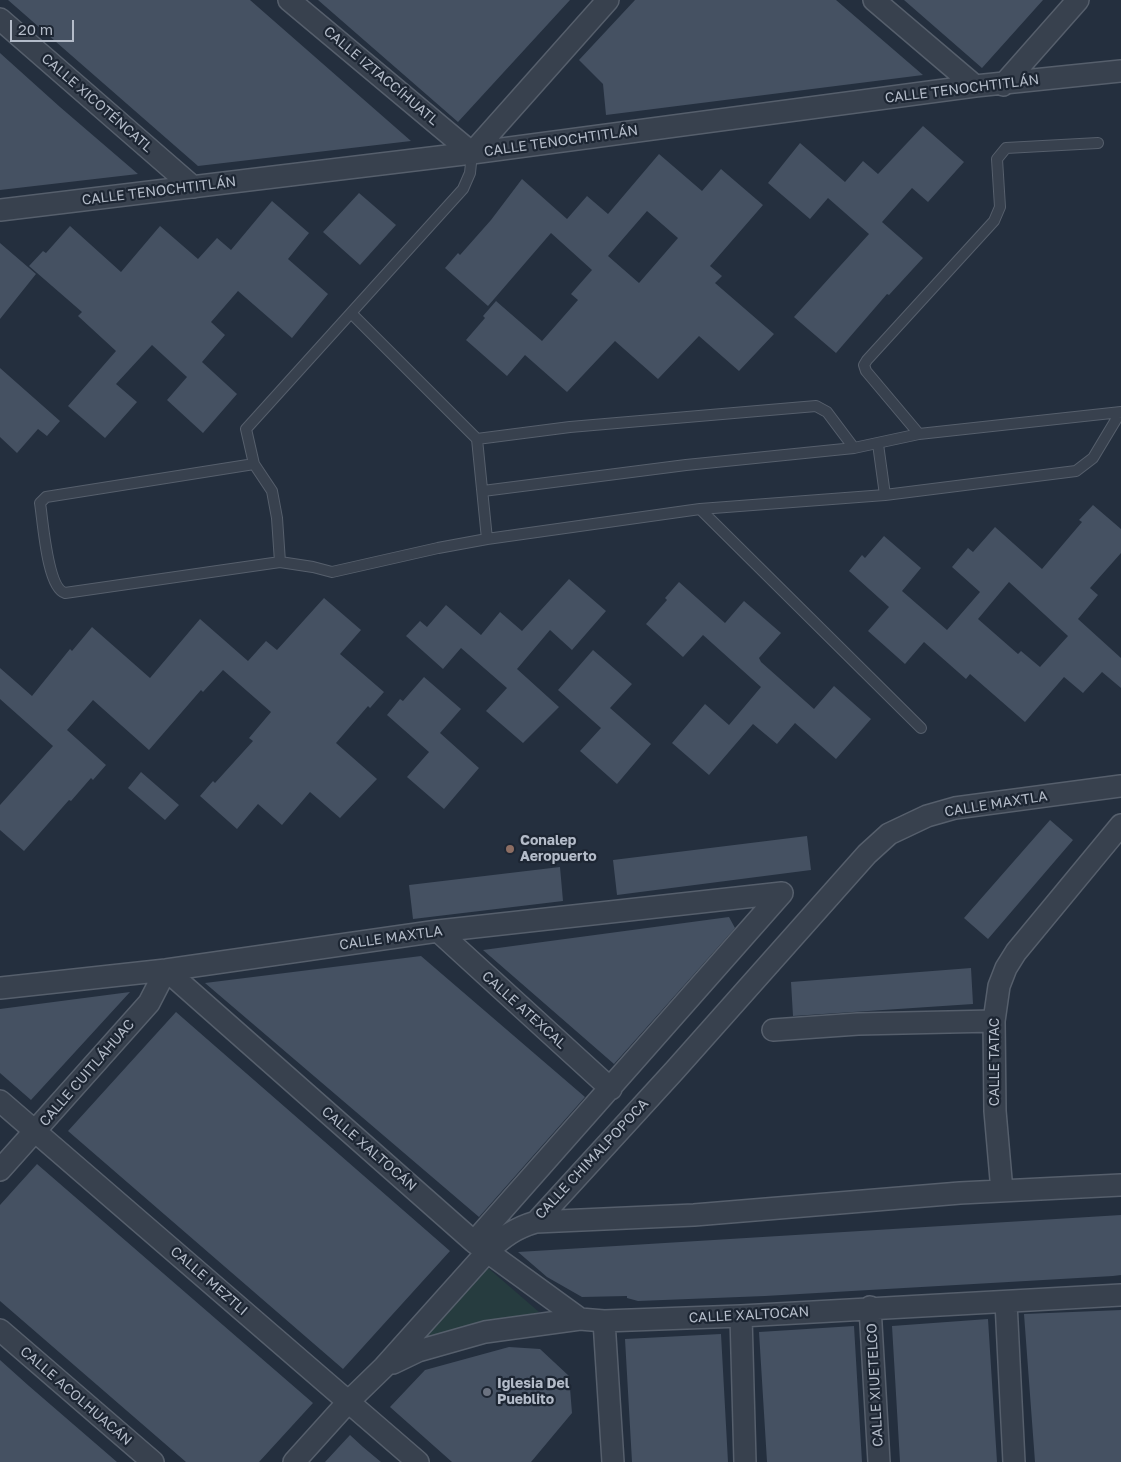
<!DOCTYPE html>
<meta charset="utf-8">
<style>
body{margin:0}
#map{position:relative;width:1121px;height:1462px;overflow:hidden;background:#242f3e;font-family:"Golos Text",sans-serif}
canvas{display:block}
.scale{position:absolute;left:10px;top:20px;width:64px;height:22px;box-sizing:border-box;border:2px solid #b4bcc9;border-top:0;padding-left:6px;font-size:15px;line-height:18px;white-space:nowrap;color:#b4bcc9;-webkit-text-stroke:4px #1d2633;paint-order:stroke}
</style>
<div id="map">
<canvas width="1121" height="1462"></canvas>
<div class="scale">20 m</div>
</div>
<script>
const g = document.querySelector('canvas').getContext('2d');
g.lineJoin = 'round';
function fill(path, color) { g.fillStyle = color; g.fill(path, 'evenodd'); }
function strokePath(path, color, width, dash) { g.strokeStyle = color; g.lineWidth = width; g.lineCap = dash ? 'butt' : 'round'; g.setLineDash(dash || []); g.stroke(path); }
function write(font, color, halo, rows, align = 'center') {
  g.font = font + ' "Golos Text",sans-serif'; g.lineWidth = 4.5; g.setLineDash([]); g.textBaseline = 'middle'; g.strokeStyle = halo; g.fillStyle = color; for (const [text, x, y, turn = 0] of rows) {
    g.save(); g.translate(x, y); g.rotate((+turn || 0) * Math.PI / 180); g.textAlign = isNaN(turn) ? turn : align; if (halo) g.strokeText(text, 0, 0); g.fillText(text, 0, 0); g.restore();
  }
}
const green = new Path2D(`
 M487,1267L539,1312L410,1349Z`);
const building = new Path2D(`
 M8,0H250L411,141L198,166Z
 M318,0H570L458,122Z
 M635,0H836L923,75L606,115L603,84L579,60Z
 M904,0H1043L982,68Z
 M0,53L60,107L138,174L0,190Z
 M923,126L964,162L928,202L912,188L882,222L923,258L889,295L887,294L836,353L794,317L869,234L828,198L810,219L768,183L800,143L845,182L863,161L878,174Z
 M659,154L702,191L721,169L763,205L710,266L722,276L715,283L774,334L739,371L699,336L658,379L615,341L567,392L525,355L507,376L466,340L485,318L483,316L496,301L542,341L578,300L571,294L592,270L551,233L488,306L445,268L458,253L460,255L491,220L522,179L567,219L587,196L608,214ZM647,211L678,238L639,283L608,256Z
 M359,193L396,225L360,265L323,232Z
 M272,201L309,233L288,259L328,294L292,338L238,291L211,322L225,335L202,362L237,394L203,433L167,400L187,377L152,345L116,384L137,402L105,438L68,406L116,351L78,316L82,312L29,266L43,251L46,253L70,226L121,272L160,226L198,259L217,238L231,250Z
 M0,243L36,274L0,319Z
 M0,368L60,421L47,436L38,429L17,453L0,437Z
 M1093,505L1121,529V553L1090,588L1098,595L1078,619L1121,658V688L1102,672L1083,693L1064,677L1025,722L970,674L966,679L924,642L905,664L868,631L889,607L849,571L862,555L865,558L884,536L921,568L902,591L947,630L980,592L952,567L968,548L973,552L995,527L1042,569L1082,522L1079,520ZM1009,582L1068,636L1040,667L1021,651L1018,654L978,619Z
 M569,579L606,611L572,650L550,630L517,669L559,707L523,743L486,711L507,688L461,648L443,669L406,636L420,621L427,627L446,605L481,635L500,612L522,631Z
 M679,582L725,623L744,601L781,633L759,658L761,662L814,709L834,686L871,719L836,759L795,723L777,744L753,724L709,775L672,743L705,704L729,725L761,687L703,635L683,657L646,624L667,600L665,598Z
 M324,598L361,630L340,654L384,692L370,708L368,706L336,743L377,779L340,818L310,792L282,825L258,804L237,829L200,796L213,781L215,783L253,741L249,738L271,712L223,670L203,692L201,690L149,750L93,700L67,730L106,765L93,780L91,778L71,801L69,800L24,851L0,830V805L53,746L0,699V668L32,696L70,649L72,651L92,627L150,678L200,619L248,661L266,641L277,650Z
 M593,650L632,684L610,708L651,744L617,784L580,751L601,728L558,690Z
 M424,677L461,709L440,733L479,768L444,809L407,777L429,752L387,715L400,699L403,701Z
 M141,772L179,805L165,820L128,788Z
 M1050,820L1073,840L988,939L964,918Z
 M807,836L811,870L617,895L613,860Z
 M560,867L563,901L413,919L409,885Z
 M729,917L735,928L614,1064L483,950Z
 M421,956L585,1097L479,1217L205,983Z
 M971,968L973,1004L793,1016L791,982Z
 M130,992L31,1100L0,1073V1009Z
 M176,1012L450,1251L343,1369L68,1131Z
 M37,1164L313,1403L259,1462H186L0,1301V1205Z
 M1121,1215V1275L1113,1276L765,1296L638,1301L627,1298V1296L582,1297L547,1277L518,1252Z
 M1121,1310V1462H1035L1024,1314Z
 M988,1319L997,1462H900L892,1326Z
 M854,1326L862,1462H767L759,1332Z
 M721,1334L728,1462H632L625,1339Z
 M509,1347L540,1349L569,1376L572,1413L531,1462H452L390,1407L425,1370Z
 M0,1360L29,1386L117,1462H0Z
 M350,1435L363,1447L381,1462H325Z`);
const service = new Path2D(`
 M351,313L477,439L487,539
 M919,434L866,371L864,365L867,360L994,221L1000,207L997,159L1006,148L1098,143
 M477,439L570,427L816,406L827,412L854,448
 M878,444L885,495
 M254,464L46,497L40,503C43,521 47,588 65,593L280,562L313,567L332,572L438,548L487,539L700,509L885,495L1076,471L1093,458L1120,413
 M483,491L686,465L854,448L919,434L1121,412
 M700,509L921,728
 M280,562L277,518L272,491L254,464L246,429L463,189L470,173L472,153`);
const minor = new Path2D(`
 M289,0L472,153
 M874,0L975,86
 M0,19L193,187
 M1003,85L1078,0
 M472,153L608,0
 M0,210L472,153L975,86L1121,71
 M438,931L611,1089
 M0,988L166,970L438,931L782,893
 M773,1030L858,1024L994,1021
 M0,1101L418,1462
 M0,1170L149,1003L166,970L474,1242L580,1319
 M1002,1191L995,1111L994,1021L999,986L1006,968L1016,952L1121,825
 M536,1222L694,1215L960,1193L1121,1185
 M474,1242L782,893
 M1006,1302L1014,1462
 M870,1307L879,1462
 M741,1316L745,1462
 M604,1321L613,1462
 M0,1330L153,1462
 M393,1363L418,1351L485,1332L580,1319L604,1321L741,1316L1121,1295
 M294,1462L349,1401L384,1367L487,1252C503,1237 515,1228 536,1222L675,1070L867,854L889,834L927,816L955,808L1121,786`);
const markers = [
 [510,849,5,"#8d6e63"],
 [487,1392,5,"#6b7280"]
];
const streetNames = [
 ["CALLE IZTACCÍHUATL",381,76,40],
 ["CALLE TENOCHTITLÁN",962,89,-7],
 ["CALLE XICOTÉNCATL",97,103,41],
 ["CALLE TENOCHTITLÁN",561,141,-8],
 ["CALLE TENOCHTITLÁN",159,191,-7],
 ["CALLE MAXTLA",996,804,-9],
 ["CALLE MAXTLA",391,938,-8],
 ["CALLE ATEXCAL",524,1010,42],
 ["CALLE TATAC",995,1062,-90],
 ["CALLE CUITLÁHUAC",87,1073,-49],
 ["CALLE XALTOCÁN",369,1149,41],
 ["CALLE CHIMALPOPOCA",592,1159,-47],
 ["CALLE MEZTLI",209,1281,41],
 ["CALLE XALTOCAN",749,1315,-3],
 ["CALLE XIUETELCO",875,1385,-93],
 ["CALLE ACOLHUACÁN",76,1396,41]
];
const poiNames = [
 ["Conalep",520,841],
 ["Aeropuerto",520,857],
 ["Iglesia Del",497,1384],
 ["Pueblito",497,1400]
];
fill(green, '#263c3f');
fill(building, '#455162');
strokePath(service, '#565f6c', 12);
strokePath(minor, '#565f6c', 24);
strokePath(service, '#38414e', 10);
strokePath(minor, '#38414e', 21);
for (const [x, y, r, color] of markers) { const dot = new Path2D(); dot.arc(x, y, r, 0, 2 * Math.PI); g.fillStyle = color; g.fill(dot); strokePath(dot, '#1d2633', 2); }
write('14px', '#b4bcc9', '#1d2633', streetNames);
write('bold 14px', '#b4bcc9', '#1d2633', poiNames, 'left');
</script>
